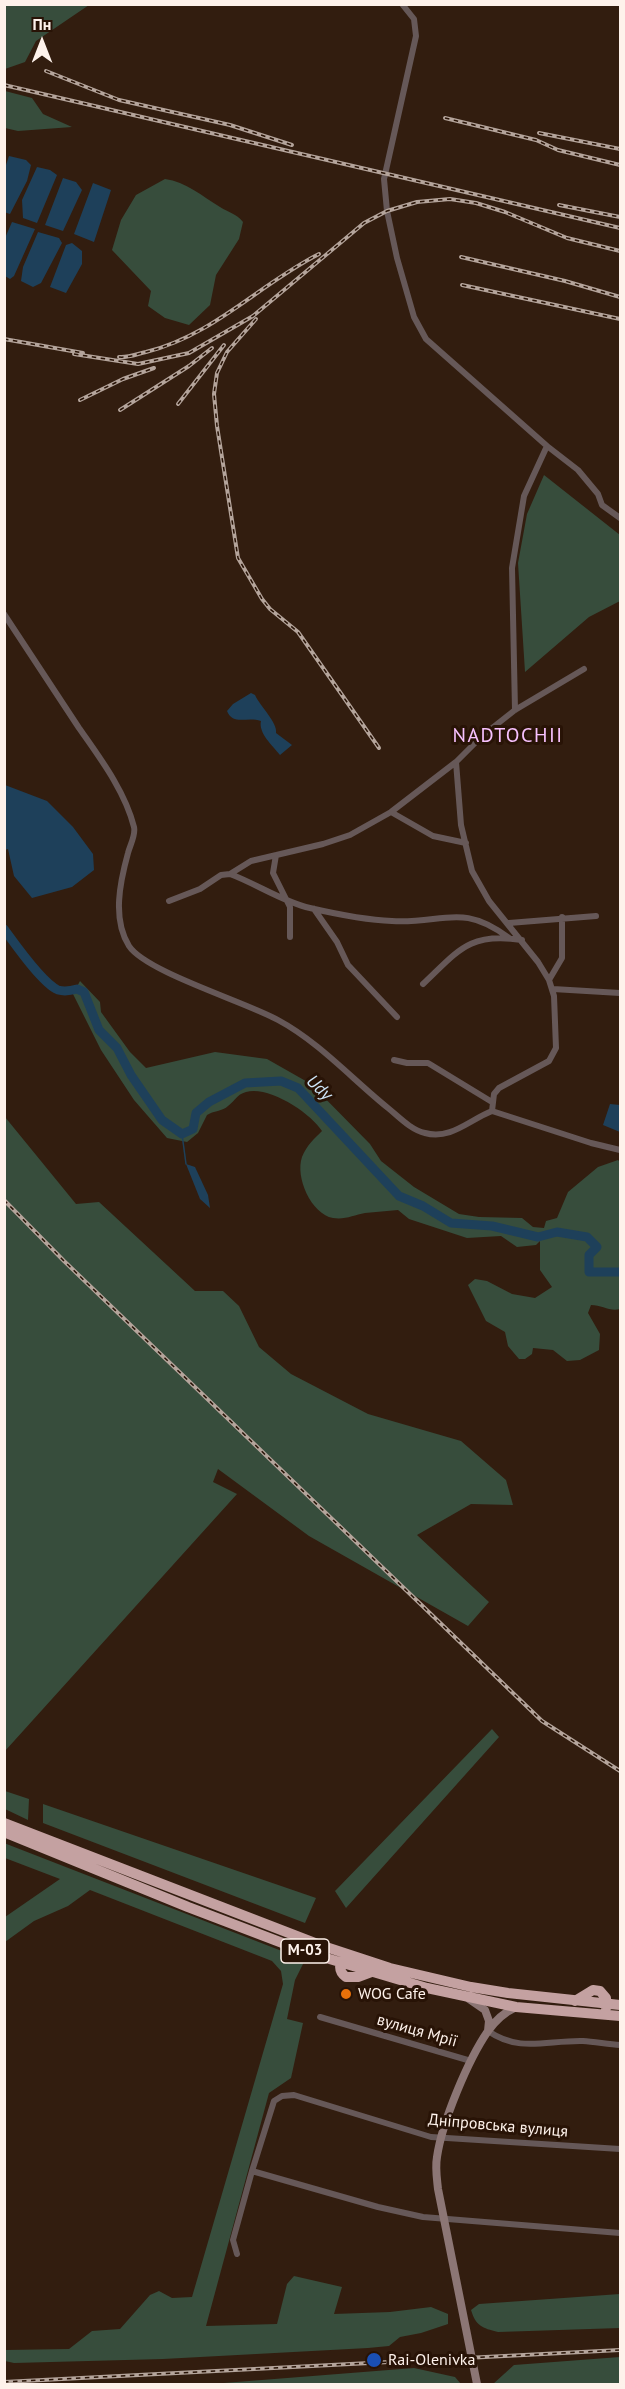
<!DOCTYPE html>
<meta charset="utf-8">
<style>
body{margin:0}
#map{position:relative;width:625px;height:2389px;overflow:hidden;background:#321d0f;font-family:"PT Sans",sans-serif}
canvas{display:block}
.frame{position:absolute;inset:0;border:6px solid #fef2eb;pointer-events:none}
.north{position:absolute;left:12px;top:12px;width:60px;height:60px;-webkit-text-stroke:4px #281306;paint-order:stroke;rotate:0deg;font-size:16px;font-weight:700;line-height:24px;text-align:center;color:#fef2eb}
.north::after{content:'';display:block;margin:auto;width:21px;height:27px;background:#fef2eb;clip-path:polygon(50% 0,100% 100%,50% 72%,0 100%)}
</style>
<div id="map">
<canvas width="625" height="2389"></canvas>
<div class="frame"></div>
<div class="north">Пн</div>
</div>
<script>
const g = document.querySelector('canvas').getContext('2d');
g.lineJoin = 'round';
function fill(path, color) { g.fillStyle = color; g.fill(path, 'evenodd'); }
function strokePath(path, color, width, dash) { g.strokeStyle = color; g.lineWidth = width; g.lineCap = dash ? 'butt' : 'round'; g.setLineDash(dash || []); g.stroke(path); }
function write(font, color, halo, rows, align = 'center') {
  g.font = font + ' "PT Sans",sans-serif'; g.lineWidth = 6; g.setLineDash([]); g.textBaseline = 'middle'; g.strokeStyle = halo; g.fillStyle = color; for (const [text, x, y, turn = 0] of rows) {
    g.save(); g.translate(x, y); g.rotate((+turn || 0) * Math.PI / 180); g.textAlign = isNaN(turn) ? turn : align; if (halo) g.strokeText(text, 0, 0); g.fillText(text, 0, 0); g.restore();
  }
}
const green = new Path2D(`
 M5,4H89V5L36,41L25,62L5,69Z
 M5,91L32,98L43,114L72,127L18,131L5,128Z
 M165,179C186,182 202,196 220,207C229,213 236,213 243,222L239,239L216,275L210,305L189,325L165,318L148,306L151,291L112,250L121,220L136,195Z
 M544,475L620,535V601L589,617L525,672L518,563L527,514Z
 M80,981L100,1002L101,1012L130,1052L146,1068L215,1052L267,1059L311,1084L370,1144L381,1161L414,1187L459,1214L479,1217L522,1218L533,1227L544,1228L546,1221L557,1218L568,1192L598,1167L618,1160L620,1162V1309C610,1312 602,1305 591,1305L588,1313L600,1334L599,1350L580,1360L567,1361L553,1350L533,1348L532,1354L525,1359H519L508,1346L505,1332L486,1321L468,1285L475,1279L487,1281L512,1294L535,1298L552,1287L540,1270V1241L536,1245L517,1247L501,1236L467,1238L409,1219L398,1210C387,1211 376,1212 365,1213C354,1215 345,1220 333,1218C311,1214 295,1177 302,1157C307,1145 314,1139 322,1131C311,1113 268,1085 246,1092C236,1095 236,1100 228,1106C223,1111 213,1111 207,1115L198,1133L187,1142L167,1138L134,1100L101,1050L73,994Z
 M5,1117L76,1204L99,1202L195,1291H223L239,1306L259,1347L291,1374L368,1414L461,1441L506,1480L513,1505L471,1504L417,1535L489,1602L468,1626L309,1536L218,1469L213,1482L237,1494L5,1751Z
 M492,1729L499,1737L346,1908L335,1891Z
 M5,1791L29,1799L28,1820L5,1809Z
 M43,1804L316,1898L305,1923L43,1823Z
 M4,1843L305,1960L295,1980L287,2019L303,2023L291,2078L269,2093L206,2326L277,2324L287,2284L294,2276L342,2287L334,2314L390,2312L431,2307L448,2314V2324L421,2333L400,2337L389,2346L368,2348L163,2359L14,2363L5,2361V2350L69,2349L92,2331L120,2329L150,2295L159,2291L172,2298L192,2297L283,1984L281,1971L272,1961L90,1890L68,1906L34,1921L5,1942V1917L60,1879L5,1858Z
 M620,2294V2328L498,2332C482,2328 476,2326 471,2310L479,2304Z
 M620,2357V2384H493L514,2365Z
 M414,2368L455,2377L461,2384H211Z`);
const water = new Path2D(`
 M9,156L26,160L31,165L27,181L10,214L4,212L5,168Z
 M37,167L50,170L57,175L37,223L23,218L22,200Z
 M63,178L76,182L82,190L63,231L45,225Z
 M93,183L111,190L94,242L74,234Z
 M12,222L35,229L14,276L10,279L5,276V238Z
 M38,232L59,238L62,243L41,283L33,287L21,281L23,267Z
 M72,243L82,251V264L66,293L50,287L66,245Z
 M251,693L255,695C260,706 278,723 276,733L292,745L280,755C273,746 258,733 261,721C247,716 233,726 227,711L233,704Z
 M5,785L47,801L73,827L93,854L94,870L72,887L32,898L14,876L8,849L5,850Z
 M610,1104L620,1105V1132L603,1125Z
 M186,1164L195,1167L208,1195L210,1208L200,1199Z`);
const stream = new Path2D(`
 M182,1134L186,1164`);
const river = new Path2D(`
 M4,929C15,944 42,983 58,990C65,992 70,991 77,989L84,992L99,1030L117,1048L131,1075L162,1120L182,1134L193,1129L196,1113L209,1102L245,1083L281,1081L298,1088L399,1196L423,1206L451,1223L492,1226L538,1237L557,1232L587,1237L597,1247L589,1255V1272H620`);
const street = new Path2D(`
 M402,4L414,19L416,36L384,179L387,211L397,258L414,317L426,339L547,446L524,496L512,568L515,710
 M547,446L578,470L598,494L602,505L620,518
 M4,614C29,652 54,690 79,728C100,758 125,791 134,827C136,835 130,845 128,853C120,882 112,919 129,946C146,972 246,1002 278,1020C319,1042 352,1079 388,1108C399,1117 411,1130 425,1133C451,1140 469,1120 492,1111L591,1143L620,1150
 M391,812L433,836L466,843
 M276,855L273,873L290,907V937
 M230,874L251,861L323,844L350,835L391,812L456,762
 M169,901L200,889L221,875L230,874C257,884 283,902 310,908C336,914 365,920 392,921C443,924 462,902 509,938
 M314,909L337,942L348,965L397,1017
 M509,923L596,916
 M549,980L562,958V917
 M423,984C459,950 469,932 522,940
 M553,989L620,993
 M394,1060L407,1063H428L492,1102
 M492,1111L494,1094L499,1088L549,1061L556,1048L554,996L549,980L538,962L489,901L472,871L461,825L456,762L482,736L515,710L584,669
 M320,2017L471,2061
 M488,2031C520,2053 547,2040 583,2041C595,2042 608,2044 620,2045
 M252,2171L274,2101L282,2096L294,2095L431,2137L620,2149
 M237,2254L233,2240L252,2171L378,2207L423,2217L620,2233`);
const secondary = new Path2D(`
 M469,1999L485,2010L489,2021L488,2031
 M477,2384L438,2189C437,2179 435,2168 437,2157C442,2122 468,2060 488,2031C495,2021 505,2012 516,2007`);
const highway = new Path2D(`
 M4,1823L320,1945L390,1968L471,1987L508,1993L620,2005
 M4,1832L188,1907L306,1952L427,1988L516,2007L620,2016
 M347,1958C338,1962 338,1971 346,1977H358L374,1971
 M575,2001L593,1990L600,1991L606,1998V2008`);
const rail = new Path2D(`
 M46,71L119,100L230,125L292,145
 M4,85L620,228
 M445,118L536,140L558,150L620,165
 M539,133L620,149
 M559,205L620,217
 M461,257L565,281L620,297
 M462,285L620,319
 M256,319L227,352L217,373L214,394L217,426L238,558L262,599L270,609L298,632L379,748
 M4,339L83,353
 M74,354L138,364L189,353L253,316L364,223L387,211L417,202L450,199L476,203L505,212L567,238L620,251
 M119,357C128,358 137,354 146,352C214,335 258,285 319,254
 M80,400L123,379L154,368
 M178,404L224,345
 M120,410L189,366L212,348
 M4,1200L64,1261L542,1721L620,1771
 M4,2382L620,2350`);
const markers = [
 [346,1994,6,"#e8710a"],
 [374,2360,8,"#1a4fb4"]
];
const shields = [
 [305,1951,48]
];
const shieldNames = [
 ["М-03",305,1951]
];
const poiNames = [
 ["WOG Cafe",358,1994],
 ["Rai-Olenivka",388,2360]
];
const streetNames = [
 ["вулиця Мрії",417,2031,16],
 ["Дніпровська вулиця",498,2126,5]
];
const waterNames = [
 ["Udy",319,1088,43]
];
const quarterNames = [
 ["NADTOCHII",508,736]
];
fill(green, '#374d3c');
fill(water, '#1e405a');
strokePath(stream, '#1e405a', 1.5);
strokePath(river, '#1e405a', 9);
strokePath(street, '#665858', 6);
strokePath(secondary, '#8c7675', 8);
strokePath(highway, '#c4a1a1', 10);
strokePath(rail, '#b4a49b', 4);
strokePath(rail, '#281306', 1.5, [4.5]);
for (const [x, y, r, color] of markers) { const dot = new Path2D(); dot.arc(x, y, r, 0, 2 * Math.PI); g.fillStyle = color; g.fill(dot); strokePath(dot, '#281306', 2); }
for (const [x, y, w] of shields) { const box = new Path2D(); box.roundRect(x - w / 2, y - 12, w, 24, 4.5); g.fillStyle = '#281306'; g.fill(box); strokePath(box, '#fef2eb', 1.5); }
write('bold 15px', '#fef2eb', null, shieldNames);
write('16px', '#fef2eb', '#281306', poiNames, 'left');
write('16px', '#fef2eb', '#281306', streetNames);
write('italic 18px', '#cee5f8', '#281306', waterNames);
g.letterSpacing = '1.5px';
write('20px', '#f7c1fe', '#281306', quarterNames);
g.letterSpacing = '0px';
</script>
